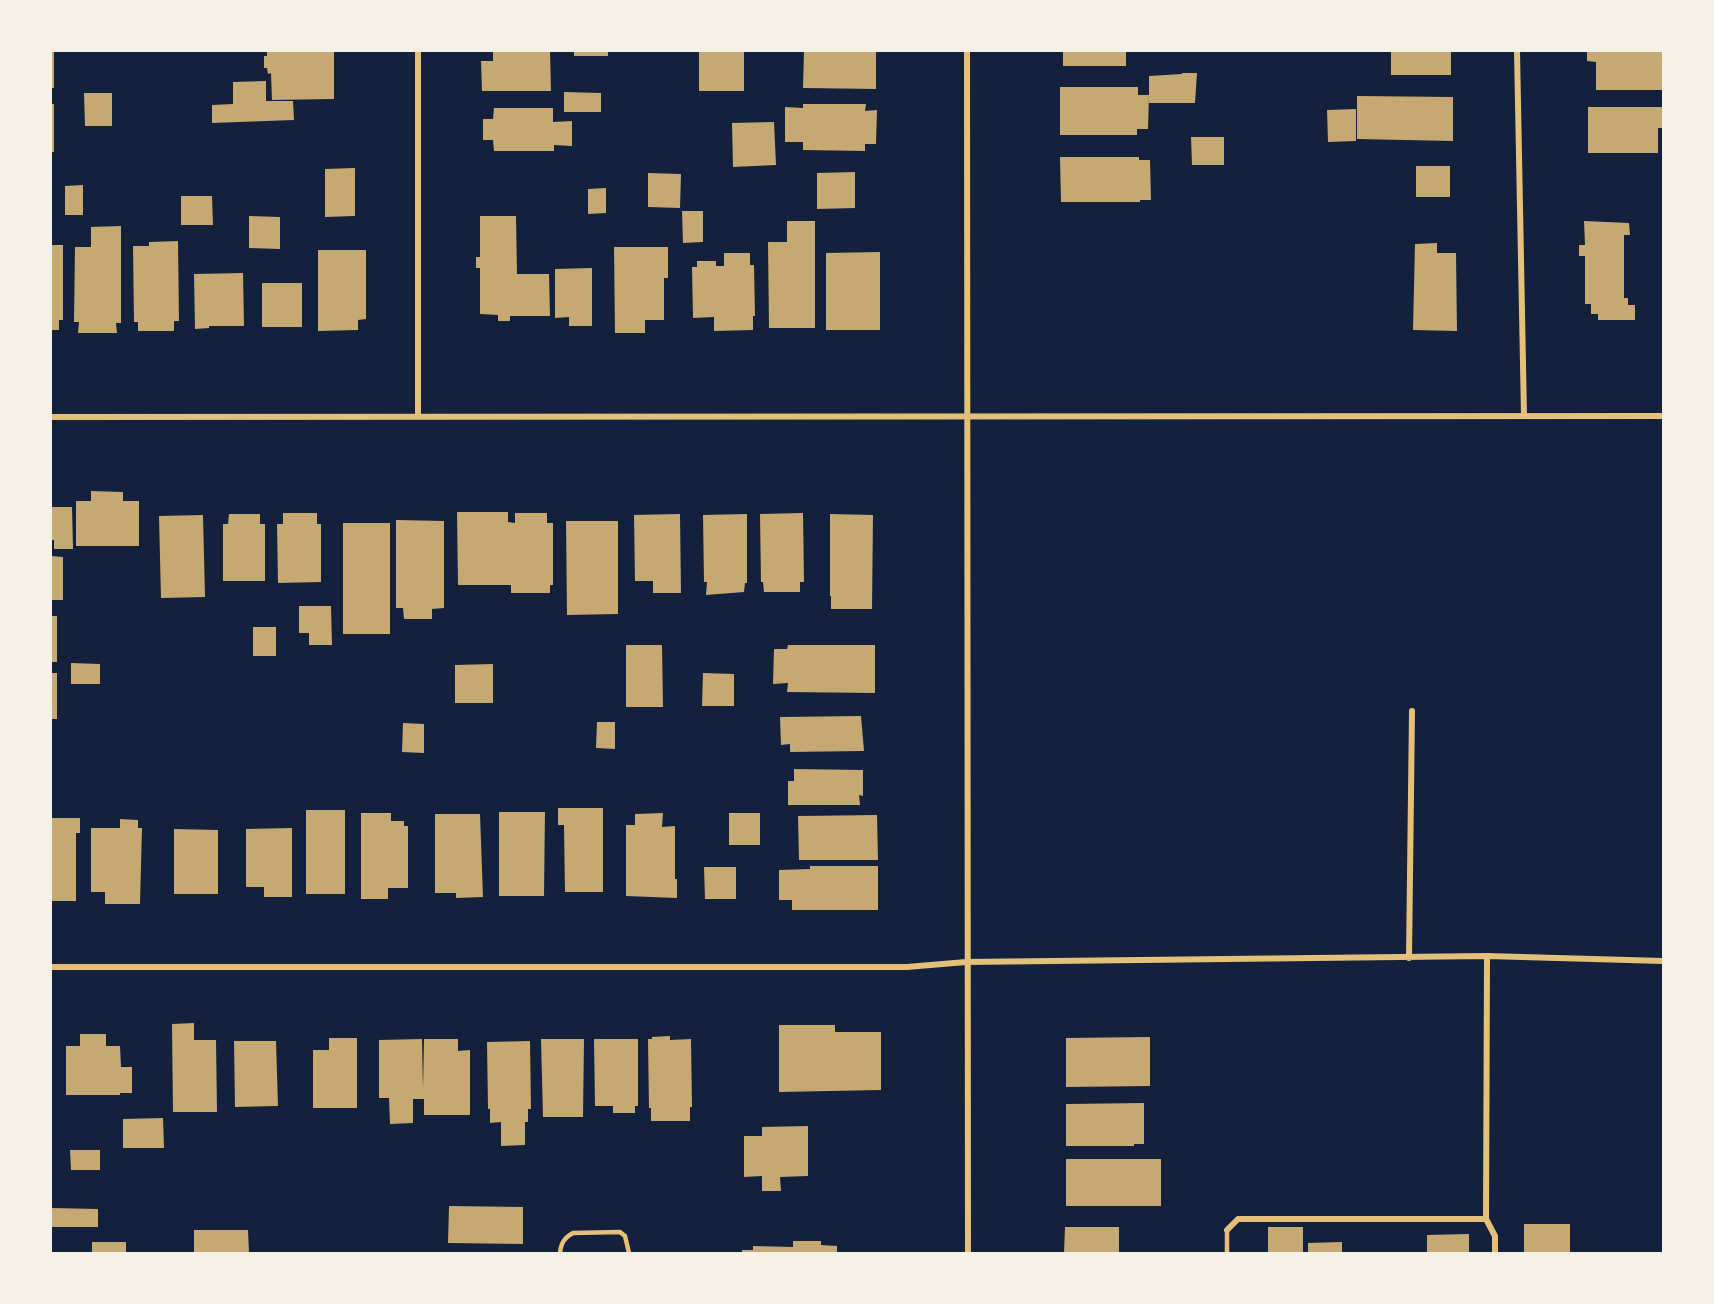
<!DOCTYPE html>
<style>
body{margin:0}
#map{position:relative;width:1714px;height:1304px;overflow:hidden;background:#14213d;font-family:"Roboto Serif",serif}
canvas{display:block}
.frame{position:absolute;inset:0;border:52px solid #f6f1e7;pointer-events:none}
</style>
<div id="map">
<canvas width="1714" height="1304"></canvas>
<div class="frame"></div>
</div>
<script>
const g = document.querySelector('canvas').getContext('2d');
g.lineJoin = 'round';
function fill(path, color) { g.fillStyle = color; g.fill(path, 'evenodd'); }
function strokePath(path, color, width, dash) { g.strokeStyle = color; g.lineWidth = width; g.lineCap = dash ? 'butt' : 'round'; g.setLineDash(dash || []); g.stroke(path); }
const building = new Path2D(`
 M51,51H54V88H51Z
 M267,51H334V99L272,100L271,73L268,74L267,68H264V56H267Z
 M493,51H550L551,91H482L481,61H493Z
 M574,51H608V56H574Z
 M699,51H744V91H699Z
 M804,51L876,52V89L803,88Z
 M1063,51H1126V66H1063Z
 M1391,51H1451V75H1391Z
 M1587,51H1663V90H1596V62L1587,61Z
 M1182,73H1197L1195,103H1149V76L1182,74Z
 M266,81V101H293L294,120L212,123V105L233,104V82Z
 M1060,87H1138V95H1149L1148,129H1137V135H1060Z
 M564,92L601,93V112H564Z
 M84,93H112V126H85Z
 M1357,96L1453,97V141L1357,139Z
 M51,104H54V152H51Z
 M803,104H866L865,111L877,110L876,144H865V151L803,150V142H785V107L803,108Z
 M1588,107H1663V128H1658V153H1588Z
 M494,108H553V122L572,121V146L554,145V151H494L493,140H483V119H493Z
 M1356,109V141L1328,142L1327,110Z
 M774,122L776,165L733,167L732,123Z
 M1191,137H1224V165H1192Z
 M1060,157H1139V160H1150L1151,200H1140V202H1061Z
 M1416,166H1450V197H1416Z
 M355,168V216L325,217V169Z
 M855,172V208L817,209V173Z
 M648,173L681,174L680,208L648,207Z
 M83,185V215H65V186Z
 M606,188V213L588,214V189Z
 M181,196H212L213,225H181Z
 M682,211H703V242L683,243Z
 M249,216L280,217V249L249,248Z
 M480,216H516L517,274H549L550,316H510V321H498V315L480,314V268H476V257H480Z
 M787,221H815V328H769L768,242H787Z
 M1584,221L1629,223L1630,235H1624V298H1628V305H1635V320H1598V314H1591V304H1585V256H1579V245H1585Z
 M121,226V323H116L117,333H78L79,322H74L75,247H91V227Z
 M178,241L179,321H174V331H138V322H134L133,246H149V242Z
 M1437,243V253H1456L1457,331L1413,330L1415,244Z
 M51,245H63V320H59V330H51Z
 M614,247H668V278H664V320H645V333H615Z
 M318,250H366V319L358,320V330L318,331Z
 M880,252V330H826V253Z
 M724,253H750V265H754L755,316H753V330L714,331V317L693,318L692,267H697V261H716V266H724Z
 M592,268V326H569V317L555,318V269Z
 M243,273L244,326H209V328L195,329L194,274Z
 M262,283H302V327H262Z
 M91,491L123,492V501H139V546H76V501H91Z
 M51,507H72L73,549H54V540H51Z
 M457,512H508V522L515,523V513H547V523H553V585H550V593H511V585H458Z
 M283,513H317V524H321V582L278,583L277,524H283Z
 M803,513L804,582H800V592H764L763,582H761L760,514Z
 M229,514H260V524H265V581H223V524H228Z
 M680,514L681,593H653V581H635L634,515Z
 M747,514V583H745L744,592L706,595L707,582H704L703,515Z
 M830,514L873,515L872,609H831V596H830Z
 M203,515L205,597L161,598L159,516Z
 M396,520L444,521V608L432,609V619H404L403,608H396Z
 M566,521H618V614L567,615Z
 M343,523H390V634H343Z
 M51,556L63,557V600H51Z
 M299,606H331L332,645H309V633H299Z
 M51,616H57V662H51Z
 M253,627H276V656H253Z
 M626,645H662L663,707H626Z
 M788,645H875V693L787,692L788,683L773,684L774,649H787Z
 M71,663L100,664V684H71Z
 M493,664V703H455V665Z
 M51,673H57V719H51Z
 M703,673L734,674V706H702Z
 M861,716L864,751L790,752V744L781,745L780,717Z
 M597,722H615V749L596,748Z
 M403,723L424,724V753L402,752Z
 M794,769L863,770V796L859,795L860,805H788V781H794Z
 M558,808H603V892H565L564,825H558Z
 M306,810H345V894H306Z
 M499,812H545L544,896H499Z
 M361,813H391V821H404V826H408V888H388V899H361Z
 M663,813L662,827L675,826V879H677V898L626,896V825H635V814Z
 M729,813H760V845H729Z
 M435,814H480L483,897L456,898V893H435Z
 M877,815L878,860H799L798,816Z
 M51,818H80V833H76V901H51Z
 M120,819L138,820V828H142L140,904H105V892H91V828H120Z
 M292,828V897H264V887H246V829Z
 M174,829L218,830V894H174Z
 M810,866H878V910H792V900H779V870L810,869Z
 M704,867H736V899H705Z
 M194,1023V1040H216L217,1112H173L172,1024Z
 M779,1025H835V1032H881V1090L779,1092Z
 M80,1034H106V1046H120L121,1067H132V1093H120V1095H66V1046H80Z
 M670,1036V1040L691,1039L692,1107H690V1121H651V1108H649L648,1039H652V1037Z
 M1150,1037V1086L1066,1087V1038Z
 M329,1038H357V1108H313V1050H329Z
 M422,1039L423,1089L424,1039H458V1051L470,1050V1115H424V1099H413V1123L390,1124L389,1098H379V1040Z
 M541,1039H584L583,1117H543Z
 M594,1039H638V1106H635V1113H613V1106H595Z
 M234,1041H276L278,1106L235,1107Z
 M530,1041L531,1109H528V1122H525V1145L501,1146V1122L490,1123V1109H488L487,1042Z
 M1144,1103V1144H1134V1146H1066V1104Z
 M163,1118L164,1148H123V1119Z
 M808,1126V1176L780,1177L781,1191H762V1176L744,1177V1136H762V1127Z
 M70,1150H100V1170H71Z
 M1066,1159H1161V1206H1066Z
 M449,1206L523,1207V1244L448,1243Z
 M51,1208L98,1209V1227H51Z
 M1524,1224H1570V1253H1524Z
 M1065,1227H1119V1253H1064Z
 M1268,1227H1303V1253H1268Z
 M194,1230H248L249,1253H194Z
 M1469,1234V1253H1427V1235Z
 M793,1241H821V1245L837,1246V1253H742V1250H753V1246L793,1247Z
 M92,1242H126V1253H92Z
 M1342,1242V1253H1308V1243Z`);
const service = new Path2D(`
 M560,1253C561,1243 564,1238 573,1233L620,1232L625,1236L629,1253
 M1227,1253V1230`);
const minor = new Path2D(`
 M967,51L968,1253
 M1517,51L1524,416
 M51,417L1663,416
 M418,417V51
 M1487,956L1486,1219L1495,1236V1253
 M1409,958L1412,711
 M51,967H907L966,962L1487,956L1663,961
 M1227,1230L1238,1219H1486`);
fill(building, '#c6a872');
strokePath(service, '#e5c07b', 4.5);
strokePath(minor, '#e5c07b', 6);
</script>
